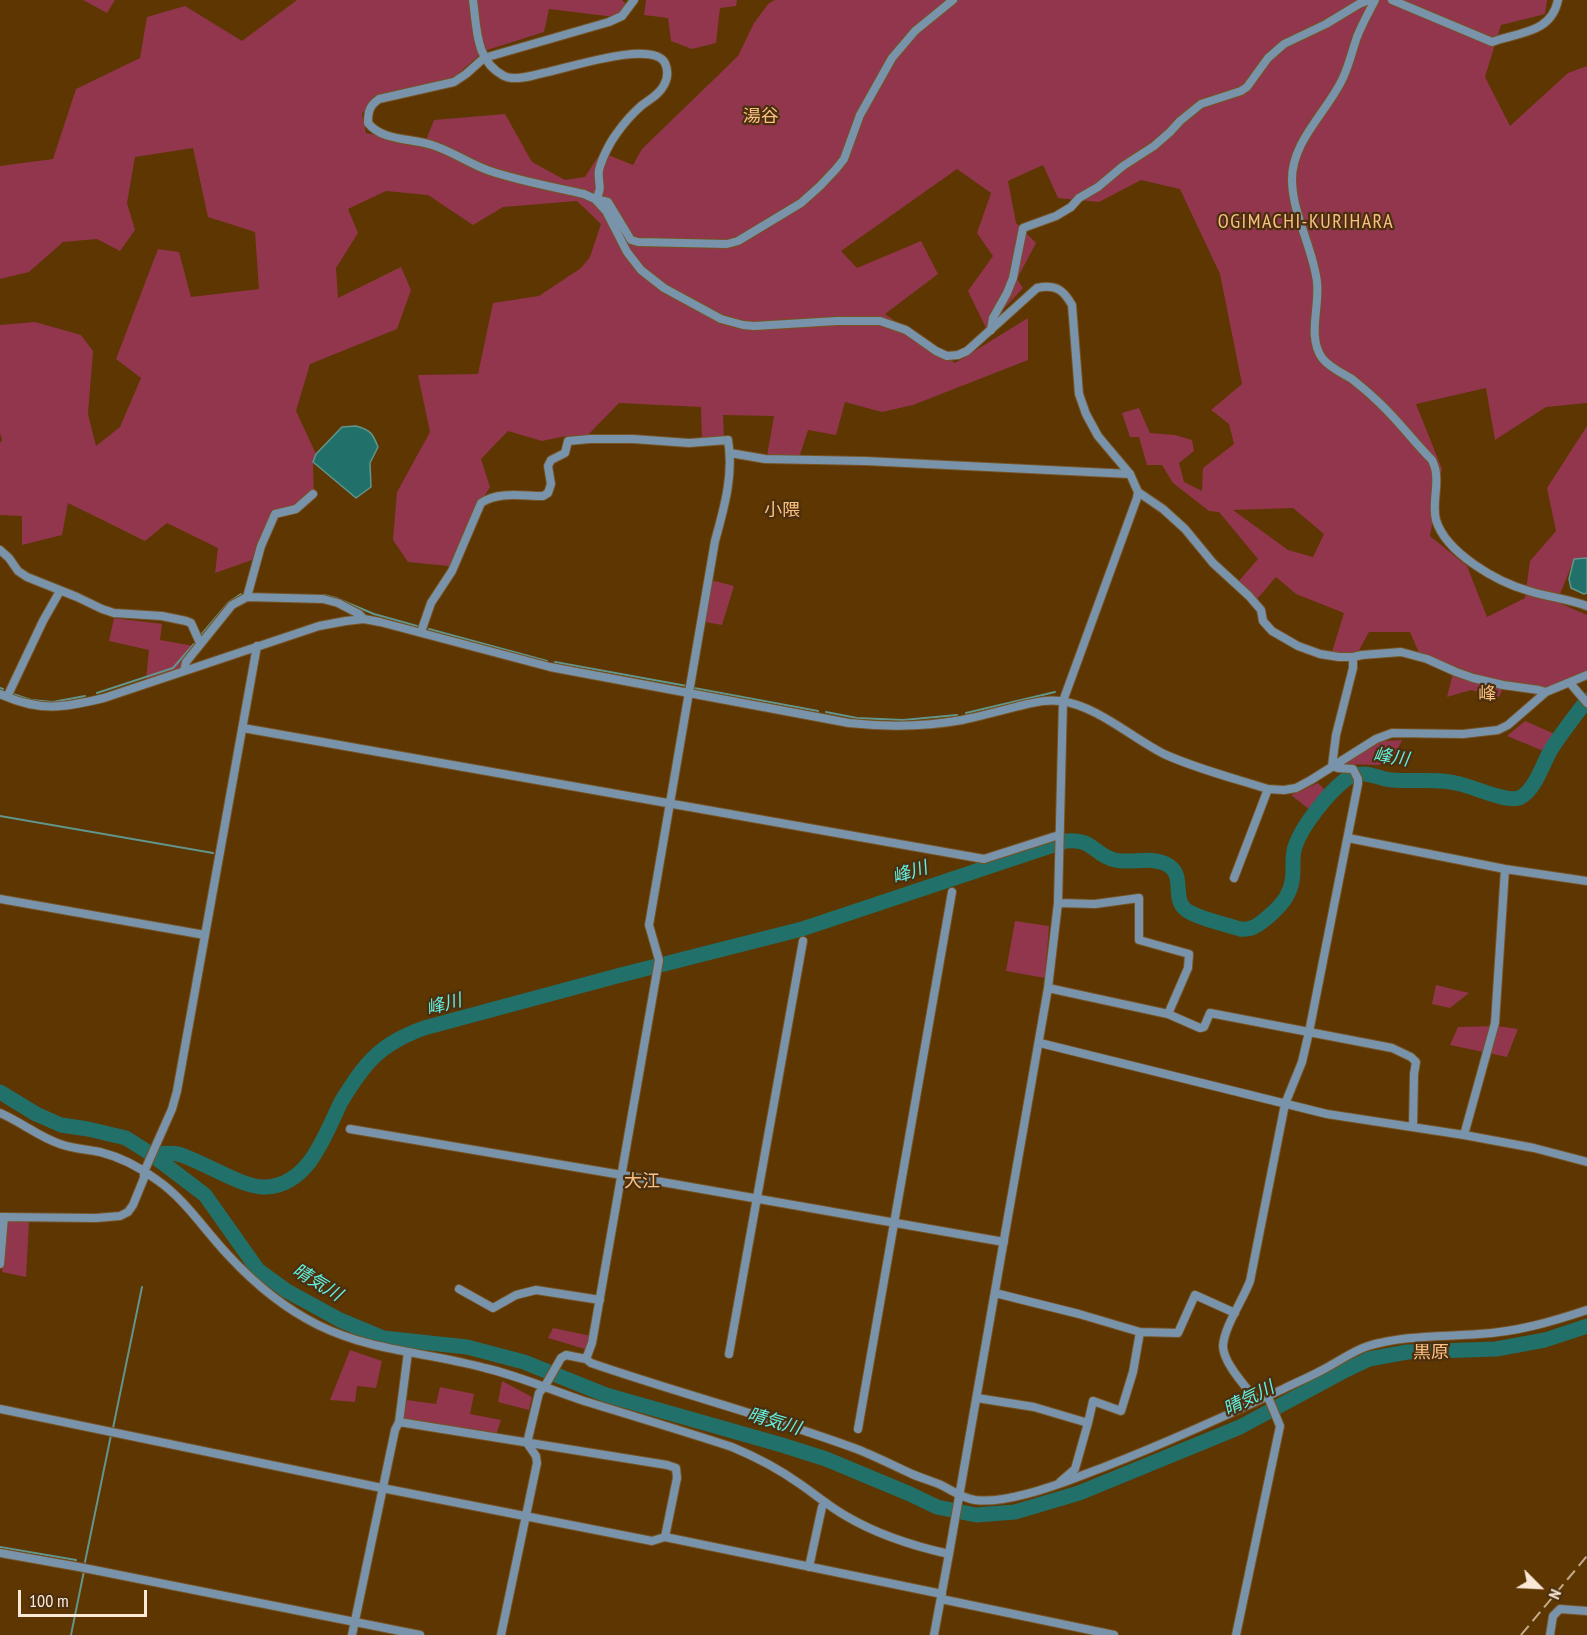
<!DOCTYPE html>
<meta charset="utf-8">
<style>
body{margin:0}
#map{position:relative;width:1587px;height:1635px;overflow:hidden;background:#5d3601;font-family:"PT Sans Narrow",sans-serif}
canvas{display:block}
.north{position:absolute;left:1509px;top:1557px;width:60px;height:60px;-webkit-text-stroke:4px #4b2f0e;paint-order:stroke;rotate:114deg;font-size:16px;font-weight:700;line-height:24px;text-align:center;color:#fbe9d7}
.north::after{content:'';display:block;margin:auto;width:21px;height:27px;background:#fbe9d7;clip-path:polygon(50% 0,100% 100%,50% 72%,0 100%)}
.scale{position:absolute;left:18px;top:1590px;width:129px;height:27px;box-sizing:border-box;border:3px solid #fbe9d7;border-top:0;padding-left:8px;font-size:18px;line-height:21px;white-space:nowrap;color:#fbe9d7;-webkit-text-stroke:4px #4b2f0e;paint-order:stroke}
</style>
<div id="map">
<canvas width="1587" height="1635"></canvas>
<div class="north">N</div>
<div class="scale">100 m</div>
</div>
<script>
const g = document.querySelector('canvas').getContext('2d');
g.lineJoin = 'round';
function fill(path, color) { g.fillStyle = color; g.fill(path, 'evenodd'); }
function strokePath(path, color, width, dash) { g.strokeStyle = color; g.lineWidth = width; g.lineCap = dash ? 'butt' : 'round'; g.setLineDash(dash || []); g.stroke(path); }
function write(font, color, halo, rows, align = 'center') {
  g.font = font + ' "PT Sans Narrow","Noto Sans JP",sans-serif'; g.lineWidth = 4.5; g.setLineDash([]); g.textBaseline = 'middle'; g.strokeStyle = halo; g.fillStyle = color; for (const [text, x, y, turn = 0] of rows) {
    g.save(); g.translate(x, y); g.rotate((+turn || 0) * Math.PI / 180); g.textAlign = isNaN(turn) ? turn : align; if (halo) g.strokeText(text, 0, 0); g.fillText(text, 0, 0); g.restore();
  }
}
const green = new Path2D(`
 M83,0H115L107,13Z
 M297,0H622L626,4L615,17L549,9L544,32L484,51L454,77L373,97L362,114L366,133L424,145L434,120L505,114L532,162L565,180L585,177L601,152L633,165L642,149L738,56L754,23L769,3L775,0H1547L1545,14L1501,25L1485,77L1510,126L1568,73L1587,66V403L1546,407L1495,440L1486,388L1416,404L1442,469L1430,536L1467,566L1487,617L1525,598L1530,561L1556,531L1547,488L1587,426V558L1574,559L1557,602L1587,615V673L1544,688L1506,682L1499,697L1471,690L1447,697L1454,669L1419,653L1410,632H1369L1358,652H1332L1344,613L1296,594L1276,577L1257,599L1238,582L1258,559L1219,512L1209,511L1173,483L1162,465H1147L1139,437H1130L1122,413L1139,408L1150,433L1175,435L1192,440L1194,451L1179,463L1184,482L1202,491L1203,468L1234,444L1229,424L1211,410L1242,384L1220,274L1180,189L1141,180L1099,202L1058,198L1043,165L1008,181L1016,223L1036,243L1017,279L1023,288L986,328L968,291L993,256L977,233L991,193L957,169L841,251L857,268L921,241L938,274L885,314L955,363L1028,318V360L913,405L882,412L845,402L836,435L808,430L799,458L767,456L774,416L723,415L724,436L702,440L701,407L619,403L587,436H566L542,441L508,431L481,459L490,487L470,519L449,566L408,562L393,540L397,492L430,432L418,375L478,374L493,303L539,296L581,268L590,257L601,224L577,201L503,207L473,225L428,195L386,191L348,209L358,233L336,268L338,298L401,267L411,290L397,329L310,364L296,411L316,454L313,462L314,497L270,516L252,560L215,573L218,548L167,523L145,541L68,503L62,535L22,545V516L0,515V443L2,440L0,433V325L35,322L81,335L93,351L88,414L96,446L120,427L141,378L116,359L158,249L179,252L191,297L259,289L255,232L208,217L193,148L135,157L127,203L135,230L120,251L97,239L63,242L29,272L0,279V166L53,159L76,89L140,58L147,17L185,6L242,41ZM1293,508L1324,534L1313,557L1288,550L1233,510Z
 M646,0H737L736,6L720,8L716,43L692,49L671,41L668,18L644,15Z
 M707,579L734,586L722,625L700,621Z
 M114,618L162,624L160,640L199,647L187,667L146,679L149,650L109,641Z
 M1525,721L1557,735L1546,752L1507,736Z
 M1402,740L1393,759L1379,765L1344,764L1382,741Z
 M1318,783L1328,793L1310,810L1291,795Z
 M1015,921L1049,926L1045,978L1006,971Z
 M1436,985L1469,993L1450,1008L1432,1004Z
 M1497,1026L1518,1029L1507,1057L1450,1045L1458,1027Z
 M8,1219L29,1222L26,1277L2,1272Z
 M553,1328L591,1336L585,1349L548,1338Z
 M350,1350L382,1361L376,1388L357,1386L355,1402L330,1400Z
 M502,1381L532,1397L529,1410L498,1402Z
 M440,1387L474,1394L470,1414L501,1420L494,1441L402,1427L407,1400L436,1404Z`);
const water = new Path2D(`
 M356,426C371,430 373,434 378,447L370,463L371,487L356,498L313,462L316,454L342,427Z
 M1587,558V593L1584,594L1571,588L1569,579L1574,559Z`);
const stream = new Path2D(`
 M302,595H324L336,598L374,614L417,626
 M429,629L547,661
 M201,635L229,602L241,594
 M555,662L687,686
 M0,688L3,689
 M694,688L818,711
 M97,693L173,668L194,644
 M13,694L31,700L53,702L85,696
 M826,712L857,718L903,720L957,715
 M966,713L1055,692
 M0,816L213,853
 M113,1428L142,1287
 M0,1547L76,1560
 M85,1562L111,1435
 M71,1635L84,1571`);
const river = new Path2D(`
 M0,1092L36,1114L61,1125L88,1129L126,1138L151,1154L205,1195L258,1270L287,1291L340,1320L383,1338L467,1347L524,1362L606,1395L782,1445L826,1459L910,1494L937,1507L976,1515L1015,1512L1079,1493L1240,1427L1346,1370L1369,1359L1407,1352L1496,1349L1545,1340L1587,1326
 M151,1154C159,1154 170,1152 178,1154C203,1161 243,1189 267,1187C310,1184 325,1134 341,1102C350,1087 361,1070 373,1058C388,1043 405,1035 424,1028L617,976L802,929L1066,841C1094,838 1093,855 1115,860C1132,864 1150,856 1166,864C1186,874 1172,896 1184,908C1192,917 1228,925 1240,929C1252,931 1259,924 1268,917C1283,904 1293,892 1293,871C1293,862 1292,853 1296,844C1303,825 1328,793 1345,780C1350,776 1356,774 1362,774C1372,773 1382,780 1392,780C1415,782 1438,778 1460,784C1474,787 1509,804 1521,797C1536,789 1543,762 1552,748C1563,731 1575,716 1587,700`);
const street = new Path2D(`
 M473,0C477,28 475,61 504,76C514,81 532,76 543,73C566,69 652,39 665,63C668,70 668,78 664,85C659,95 650,99 641,106C632,114 624,123 617,133C610,142 602,158 599,170C597,182 604,189 595,199L608,202L631,240L638,242L727,244L738,241L801,203L820,186L836,169L844,159L860,115L892,58L915,31L953,0
 M634,0L622,16L609,22L484,58L466,74L454,82L379,99C369,106 368,112 368,123C382,141 411,138 432,145C452,151 469,164 490,171C520,181 553,187 584,194L595,199L606,211L627,252L641,270L664,288L721,319L743,325L754,326L837,321H880L906,330L936,351L947,356L958,355L967,351L1037,288C1055,284 1063,289 1072,305L1079,394L1086,414L1098,436L1130,474L1138,492L1163,509L1185,529L1213,563L1249,596L1261,610L1263,621L1272,631L1298,646L1320,654L1339,657H1353L1362,655L1401,652L1427,659L1456,672L1473,678L1503,685L1539,690L1546,692
 M1375,0C1369,12 1362,24 1357,37C1352,51 1349,66 1342,80C1326,113 1291,142 1292,181C1293,216 1313,248 1317,282C1320,307 1307,336 1322,358C1330,368 1342,373 1352,379C1359,385 1367,391 1373,397C1395,416 1412,440 1432,460C1434,465 1436,469 1436,474C1438,489 1432,504 1436,520C1446,553 1497,582 1529,591C1548,597 1568,599 1587,606
 M1392,0L1492,42C1518,32 1551,34 1558,0
 M991,330L993,318L1007,293L1013,278L1023,228L1056,216L1071,207L1079,198L1098,187L1123,166L1154,146L1170,132L1180,121L1201,104L1241,91L1247,87L1268,58L1284,44L1326,24L1359,4L1369,0
 M730,453L765,459L865,461L1130,474
 M0,550L9,558L18,571L27,577L77,597L102,609L114,613L162,616L186,621L191,623L200,643
 M247,597L261,546L275,514L296,509L313,494
 M421,632L431,603L452,571L481,503C499,491 521,496 543,496L548,493L551,484L548,466L551,460L565,453L568,441L590,439H633L689,443L728,440C734,475 724,508 715,541L649,925L659,960L592,1343L586,1359L566,1355L561,1358L545,1386L539,1393L527,1443L536,1456L537,1463L501,1635
 M184,671L186,662L232,605L247,597L323,599L338,603L359,614L364,619
 M1570,683L1587,703
 M0,694C40,712 63,708 104,698L319,626L346,621L364,619L380,622L550,667L849,723C887,727 924,727 962,720C981,716 1000,711 1019,706C1033,703 1046,699 1060,701C1096,705 1132,738 1164,754C1197,769 1233,778 1268,789L1284,790L1296,788L1311,780L1376,739L1392,733L1463,734L1498,730L1508,725L1546,692L1587,675
 M7,697L43,621L60,591
 M243,728L984,859L1059,835
 M1332,766L1336,735L1353,668V657
 M1348,838L1505,869L1587,881
 M1234,878L1268,789
 M0,899L205,935
 M1058,903L1095,904L1139,898V940L1189,954L1188,968L1168,1014
 M1048,988L1168,1014L1200,1028L1204,1027L1210,1013L1392,1048L1411,1057L1416,1062L1414,1074L1413,1127
 M1040,1043L1327,1114L1464,1135L1534,1148L1587,1162
 M0,1113C21,1122 39,1137 60,1144C73,1149 87,1149 100,1152C120,1157 141,1168 157,1180C186,1200 205,1231 229,1256C254,1283 284,1308 318,1325C373,1352 427,1352 485,1368C519,1376 551,1390 584,1401C633,1416 683,1431 732,1447C756,1457 779,1469 800,1484C816,1495 830,1507 846,1516C878,1535 913,1546 949,1554
 M350,1129L622,1175L1004,1242
 M1464,1135L1495,1023L1505,869
 M0,1217L96,1218L120,1216L128,1212L133,1205L144,1178V1172L172,1109L177,1091L257,646
 M0,1264L4,1217
 M459,1289L493,1308L516,1295L536,1290L600,1300
 M995,1293L1079,1314L1140,1332L1178,1333L1195,1295L1235,1313
 M729,1354L803,941
 M586,1359L591,1363C678,1393 767,1416 854,1448C873,1455 892,1465 912,1474C921,1478 932,1481 941,1485C953,1491 962,1498 975,1500C1006,1504 1055,1486 1083,1475C1151,1450 1217,1420 1283,1389C1297,1382 1312,1376 1326,1368C1339,1361 1353,1351 1368,1346C1405,1335 1441,1337 1479,1334C1516,1332 1551,1322 1587,1310
 M977,1398L1034,1407L1088,1423L1093,1401L1121,1411L1133,1372L1140,1332
 M1257,1401C1247,1388 1223,1363 1223,1346C1224,1327 1243,1300 1250,1281L1285,1104L1302,1062L1309,1032L1358,784V779L1353,769L1338,768L1332,766
 M0,1409L382,1488L652,1541L665,1537L942,1594
 M399,1422L408,1352
 M858,1429L952,892
 M1060,1482L1075,1469L1088,1423
 M0,1553L79,1567L420,1635
 M809,1567L822,1507L825,1502
 M941,1599L1114,1635
 M352,1635L395,1430L399,1422L667,1465L676,1468L677,1478L665,1537
 M934,1635L949,1554L1048,988L1058,903L1063,701L1137,498L1138,492
 M1236,1635L1280,1426L1268,1397
 M1550,1635L1553,1616L1560,1609L1587,1611`);
const rail = new Path2D(`
 M1521,1635L1587,1556`);
const neighbourhoodNames = [
 ["湯谷",761,117],
 ["小隈",782,511],
 ["峰",1487,695],
 ["大江",642,1182],
 ["黒原",1431,1353]
];
const waterNames = [
 ["峰川",1391,758,8],
 ["峰川",910,873,-18],
 ["峰川",444,1005,-15],
 ["晴気川",317,1283,31],
 ["晴気川",1249,1399,-27],
 ["晴気川",774,1422,16]
];
const quarterNames = [
 ["OGIMACHI-KURIHARA",1306,222]
];
fill(green, '#92364e');
fill(water, '#21716a');
strokePath(water, '#62958b', 1.5);
strokePath(stream, '#62958b', 2);
strokePath(river, '#21716a', 15);
strokePath(street, '#765323', 10);
strokePath(street, '#7993ab', 8);
strokePath(rail, '#c4ab8d', 2, [12, 6]);
write('18px', '#fac083', '#4b2f0e', neighbourhoodNames);
write('italic 18px', '#60f1e4', '#4b2f0e', waterNames);
g.letterSpacing = '1.5px';
write('20px', '#fac083', '#4b2f0e', quarterNames);
g.letterSpacing = '0px';
</script>
